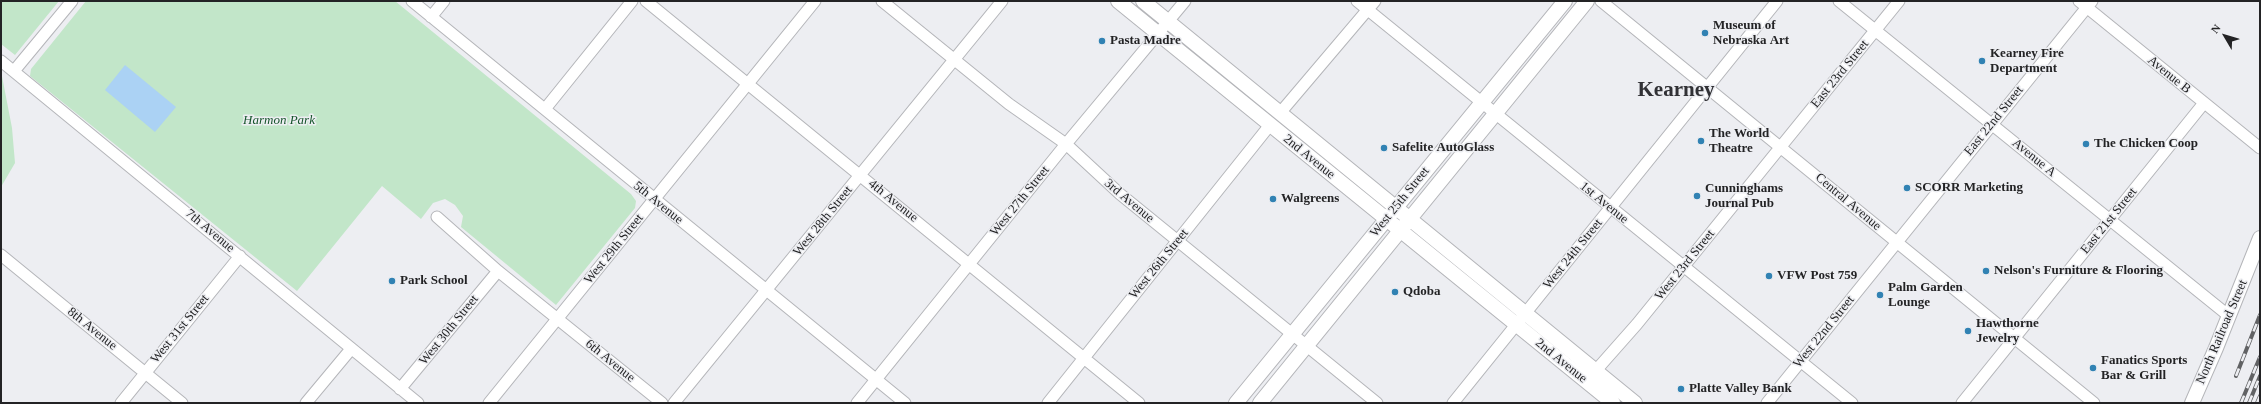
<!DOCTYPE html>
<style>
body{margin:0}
#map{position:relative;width:2261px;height:404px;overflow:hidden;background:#edeef2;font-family:"Times New Roman",serif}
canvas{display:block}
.frame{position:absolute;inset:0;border:2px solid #232325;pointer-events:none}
.north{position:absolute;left:2205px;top:16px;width:40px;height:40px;-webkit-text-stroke:3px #edeef2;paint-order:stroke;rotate:308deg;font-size:11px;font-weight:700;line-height:16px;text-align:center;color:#232325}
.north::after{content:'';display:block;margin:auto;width:14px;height:18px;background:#232325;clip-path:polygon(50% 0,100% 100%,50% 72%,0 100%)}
</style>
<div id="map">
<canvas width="2261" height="404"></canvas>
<div class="frame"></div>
<div class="north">N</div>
</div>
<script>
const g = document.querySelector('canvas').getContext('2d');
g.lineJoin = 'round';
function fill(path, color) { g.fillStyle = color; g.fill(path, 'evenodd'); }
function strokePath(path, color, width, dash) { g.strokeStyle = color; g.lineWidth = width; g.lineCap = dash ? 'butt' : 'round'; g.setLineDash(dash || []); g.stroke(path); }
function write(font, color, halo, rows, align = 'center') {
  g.font = font + ' "Times New Roman",serif'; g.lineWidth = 3; g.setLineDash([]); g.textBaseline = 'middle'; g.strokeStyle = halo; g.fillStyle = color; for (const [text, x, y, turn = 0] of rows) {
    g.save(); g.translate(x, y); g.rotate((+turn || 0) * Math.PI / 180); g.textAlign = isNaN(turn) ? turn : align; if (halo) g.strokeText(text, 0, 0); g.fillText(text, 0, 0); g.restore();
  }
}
const green = new Path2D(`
 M1,1H59L15,55L1,44Z
 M86,1H395L631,194L636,201L635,208L556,305L461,227L463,216L455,205L445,199L433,203L421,219L382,186L297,291L30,76L31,69Z
 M1,71L12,128L15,163L1,187Z`);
const water = new Path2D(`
 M125,65L176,107L155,132L105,90Z`);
const minor = new Path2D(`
 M412,1L905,403
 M646,1L1139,403
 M882,1L1009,104L1066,144L1120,194L1377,403
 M1357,1L1852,403
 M1601,1L2094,403
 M1839,1L2229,316
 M2079,1L2260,148
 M431,17L444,1
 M1,61L418,403
 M14,71L72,1
 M545,109L632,1
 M1280,113L1375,1
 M437,217L498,271L662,403
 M1,255L182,403
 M1591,376L1637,324L1899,1
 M400,389L498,271
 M121,403L240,256
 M306,403L351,349
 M489,403L815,1
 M674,403L1002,1
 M857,403L1066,144L1185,1
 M1048,403L1270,125
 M1453,403L1777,1
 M1767,403L2092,1
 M1962,403L2204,103`);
const major = new Path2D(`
 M1118,1L1613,403
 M1143,1L1635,403
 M1236,403L1565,1
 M1260,403L1587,1
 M2192,403L2216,348L2260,238`);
const rail = new Path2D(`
 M2236,376L2260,315
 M2241,403L2260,357
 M2249,403L2260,376
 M2257,403L2260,396`);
const markers = [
 [1705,33,4,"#3182b3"],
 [1102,41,4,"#3182b3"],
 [1982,61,4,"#3182b3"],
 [1701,141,4,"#3182b3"],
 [2086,144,4,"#3182b3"],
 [1384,148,4,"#3182b3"],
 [1907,188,4,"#3182b3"],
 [1697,196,4,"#3182b3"],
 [1273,199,4,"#3182b3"],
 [1986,271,4,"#3182b3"],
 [1769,276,4,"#3182b3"],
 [392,281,4,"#3182b3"],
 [1395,292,4,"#3182b3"],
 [1880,295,4,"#3182b3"],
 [1968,331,4,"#3182b3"],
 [2093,368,4,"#3182b3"],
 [1681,389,4,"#3182b3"]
];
const poiNames = [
 ["Museum of",1713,26],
 ["Nebraska Art",1713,41],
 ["Pasta Madre",1110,41],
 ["Kearney Fire",1990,54],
 ["Department",1990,69],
 ["The World",1709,134],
 ["Theatre",1709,149],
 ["The Chicken Coop",2094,144],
 ["Safelite AutoGlass",1392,148],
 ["SCORR Marketing",1915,188],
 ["Cunninghams",1705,189],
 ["Journal Pub",1705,204],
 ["Walgreens",1281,199],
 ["Nelson's Furniture & Flooring",1994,271],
 ["VFW Post 759",1777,276],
 ["Park School",400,281],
 ["Palm Garden",1888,288],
 ["Lounge",1888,303],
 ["Qdoba",1403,292],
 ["Hawthorne",1976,324],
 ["Jewelry",1976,339],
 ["Fanatics Sports",2101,361],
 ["Bar & Grill",2101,376],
 ["Platte Valley Bank",1689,389]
];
const streetNames = [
 ["East 23rd Street",1840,74,-51],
 ["Avenue B",2169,75,39],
 ["East 22nd Street",1994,121,-51],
 ["2nd Avenue",1309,157,39],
 ["Avenue A",2034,158,39],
 ["4th Avenue",893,201,39],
 ["West 27th Street",1020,201,-51],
 ["3rd Avenue",1129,201,40],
 ["West 25th Street",1400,202,-51],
 ["Central Avenue",1848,202,40],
 ["5th Avenue",658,203,39],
 ["1st Avenue",1604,203,39],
 ["West 28th Street",823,221,-51],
 ["East 21st Street",2109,221,-51],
 ["7th Avenue",210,231,40],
 ["West 29th Street",614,249,-51],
 ["West 24th Street",1573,254,-51],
 ["West 26th Street",1159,264,-51],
 ["West 23rd Street",1685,265,-51],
 ["8th Avenue",92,329,39],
 ["West 31st Street",180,329,-51],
 ["West 30th Street",449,330,-51],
 ["West 22nd Street",1824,332,-51],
 ["North Railroad Street",2222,332,-67],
 ["6th Avenue",610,361,39],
 ["2nd Avenue",1561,361,39]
];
const parkNames = [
 ["Harmon Park",279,121]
];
const townNames = [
 ["Kearney",1676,91]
];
fill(green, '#c2e6c9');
fill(water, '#abd2f4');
strokePath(minor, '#b4b5b9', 13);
strokePath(major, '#b4b5b9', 16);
strokePath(minor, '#fff', 11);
strokePath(major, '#fff', 14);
strokePath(rail, '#616264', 4);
strokePath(rail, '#edeef2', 2.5, [8]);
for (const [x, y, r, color] of markers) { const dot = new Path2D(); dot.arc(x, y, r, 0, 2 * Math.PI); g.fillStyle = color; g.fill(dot); strokePath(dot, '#edeef2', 1.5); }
write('bold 13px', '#232325', '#edeef2', poiNames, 'left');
write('13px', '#232325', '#edeef2', streetNames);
write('italic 13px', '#15542b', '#edeef2', parkNames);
write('bold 21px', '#313135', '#edeef2', townNames);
</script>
